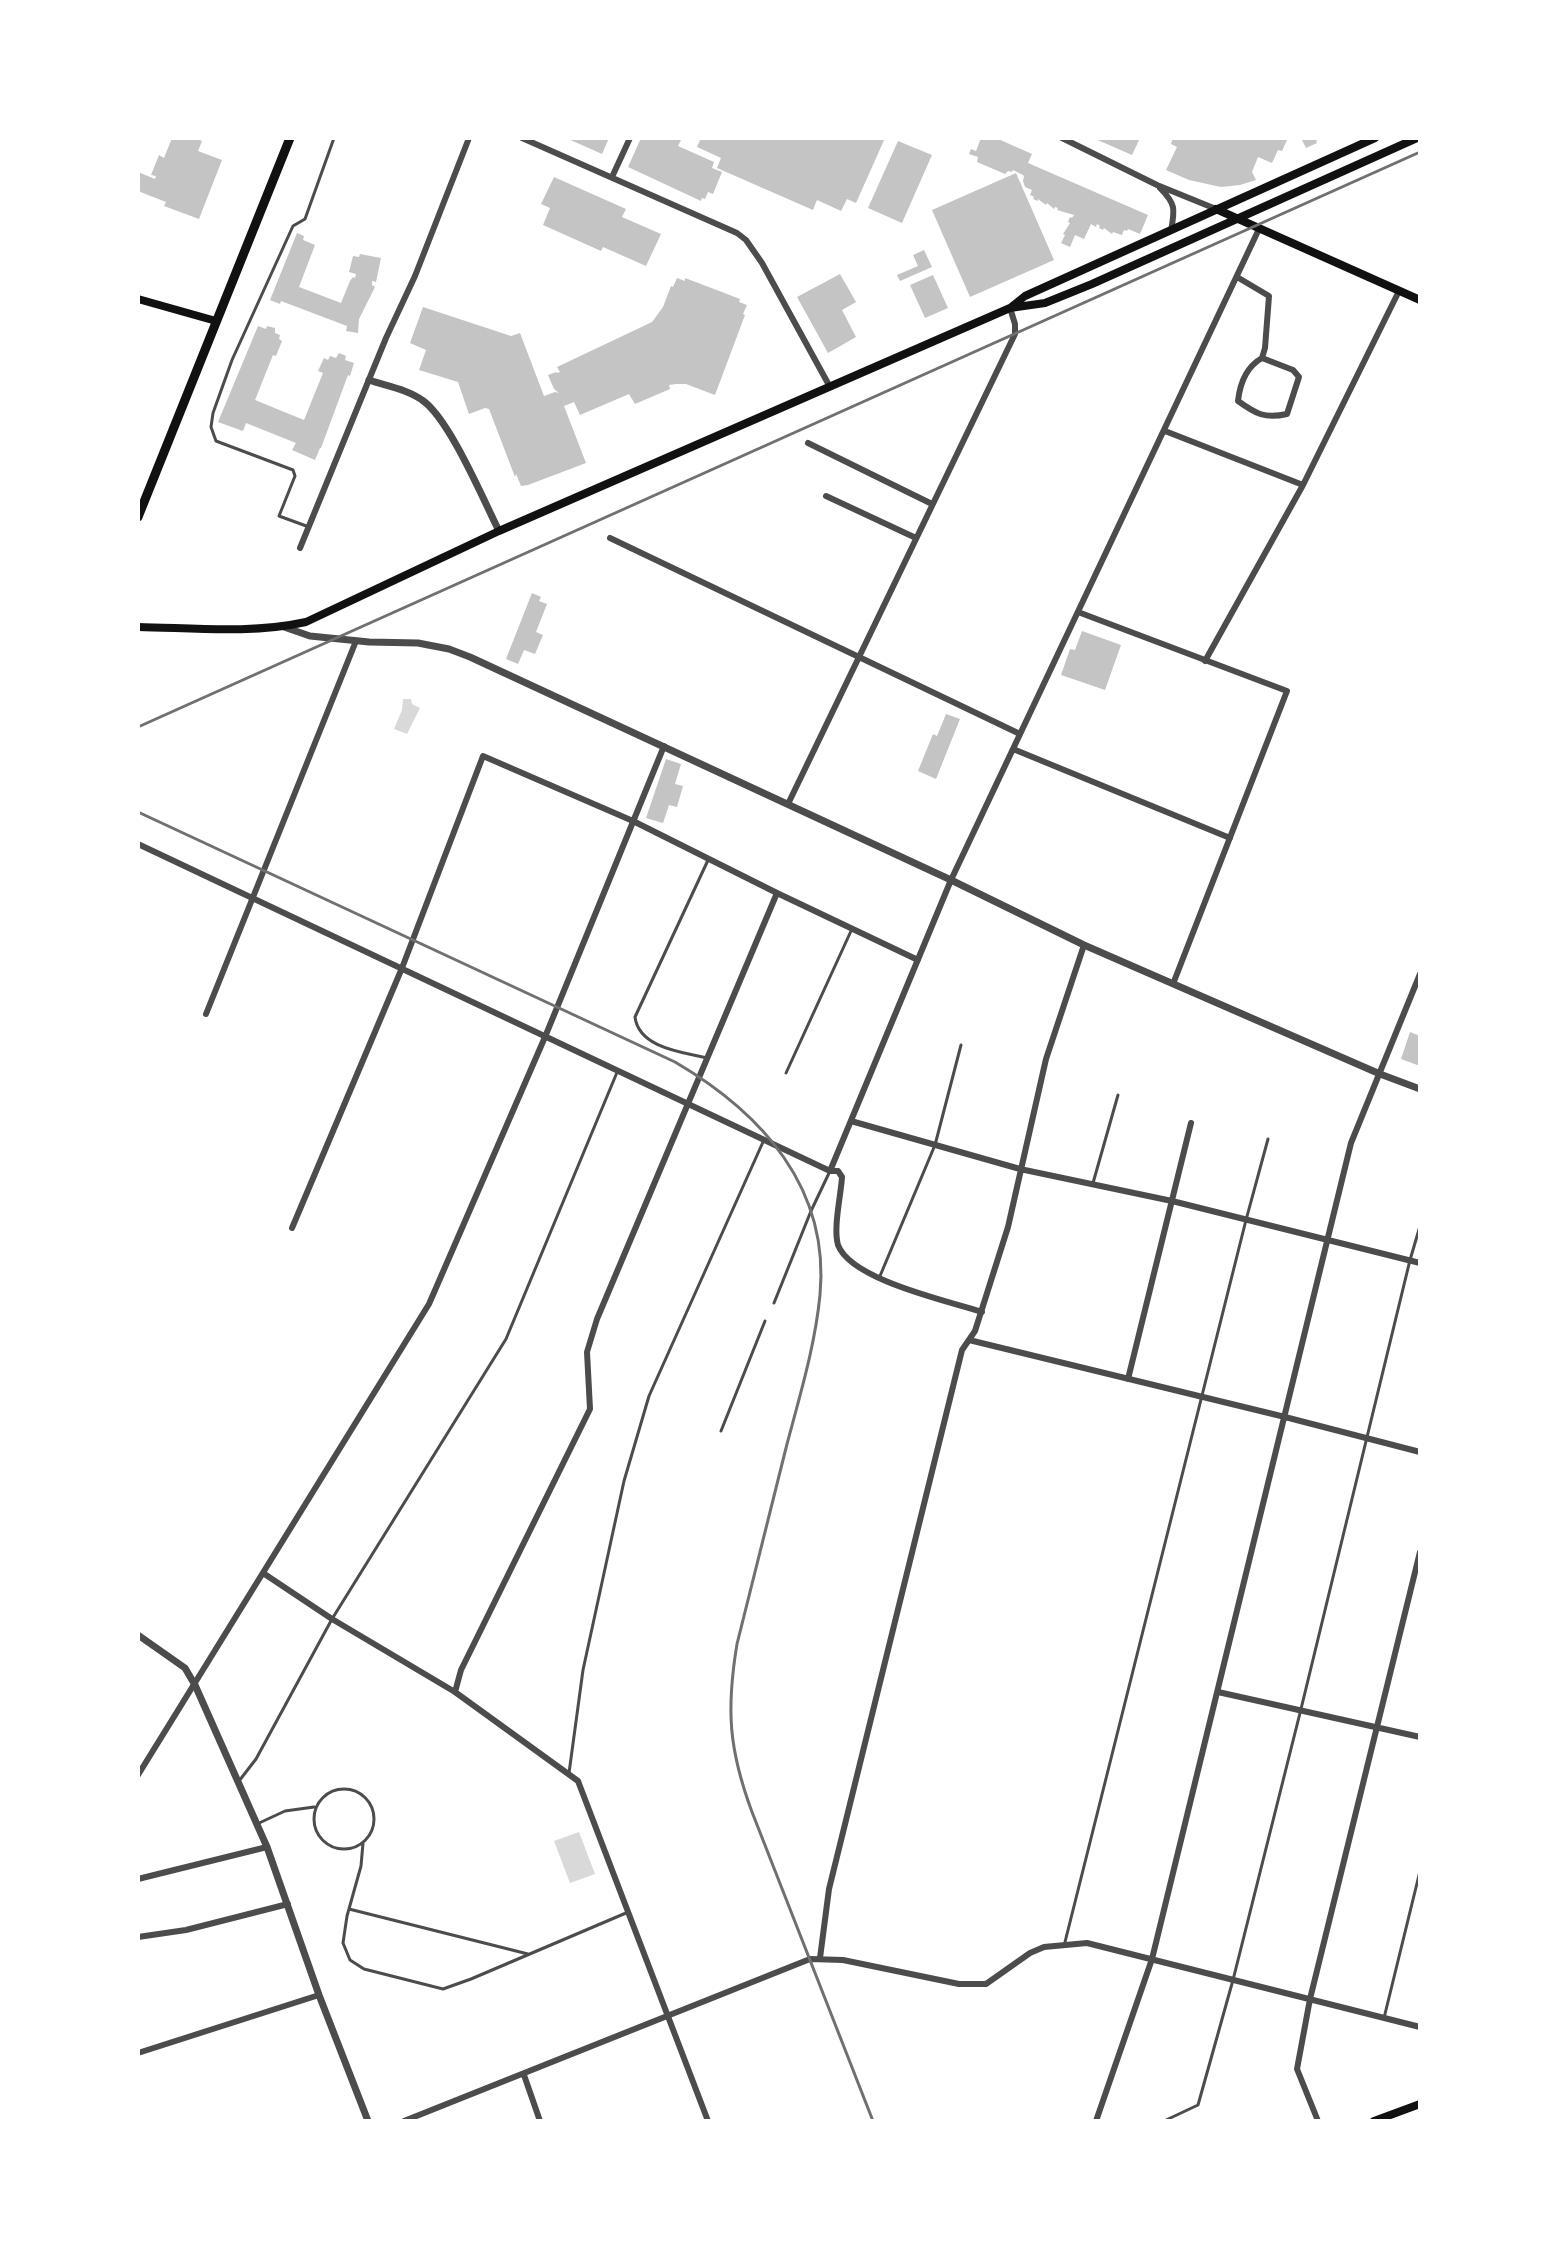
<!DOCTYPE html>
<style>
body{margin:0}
#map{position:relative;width:1558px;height:2259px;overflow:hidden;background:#fff;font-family:"PT Sans Narrow",sans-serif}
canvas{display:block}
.frame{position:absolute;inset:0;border:140px solid #fff;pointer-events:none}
</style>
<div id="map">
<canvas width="1558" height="2259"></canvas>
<div class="frame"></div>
</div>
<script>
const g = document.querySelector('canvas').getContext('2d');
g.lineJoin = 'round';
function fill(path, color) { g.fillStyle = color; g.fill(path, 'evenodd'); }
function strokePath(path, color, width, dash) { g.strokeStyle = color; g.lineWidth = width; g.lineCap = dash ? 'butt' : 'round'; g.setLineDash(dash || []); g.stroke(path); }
const water = new Path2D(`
 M403,699H411L412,704L420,708L407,734L394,729L402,710Z
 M579,1832L595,1874L570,1883L554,1841Z`);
const building = new Path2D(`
 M172,138H194L202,141L198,151L222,160L199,219L164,206L166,202L138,191V172L155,179L156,176L151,175L159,155L164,158Z
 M566,138H609L602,154Z
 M641,138H682L678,146L714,162L712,168L722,172L713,194L708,192L705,199L702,198L701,201L628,167Z
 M701,138H885L856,203L847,199L841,211L817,200L813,210L717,168L721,158L697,147Z
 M981,138H996L1032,154L1028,163L1148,215L1140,234L1128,229L1127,231L1124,230L1122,235L1113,232L1112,234L1104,228L1103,230L1099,228L1100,226L1097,224L1096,227L1091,224L1084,239L1075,235L1070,247L1061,243L1065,235L1063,234L1070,223L1068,222L1070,217L1072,218L1074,215L1057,210L1058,208L1055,207L1054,209L1047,203L1046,205L1038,199V201L1033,199L1034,197L1030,195L1032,190L1025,187L1023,181L1024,176L1023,175L1013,170L1012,172L1008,171L1005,174L977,162L978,157L969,154L971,149L976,151Z
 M1093,138H1140L1132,155Z
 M1173,138H1282L1287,140L1282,151L1278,150L1272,163L1258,157L1252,172L1256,180L1240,185L1221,187L1189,180L1166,170L1177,147L1171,144Z
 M1301,138H1322L1316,141L1317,143L1306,148Z
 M898,141L932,155L902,223L868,208Z
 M1016,173L1054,260L970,297L932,210Z
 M554,177L626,209L622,217L661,234L646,266L603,247L601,251L543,225L550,208L541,204Z
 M297,233L304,236L303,240L315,245L299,287L341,303L350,281L353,277L355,278L356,274L349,272L353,256L359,257L360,254L381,258L376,282L372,281V285L375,287L359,319L358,333L346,331L347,326L281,301L280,304L270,300Z
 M924,250L932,267L900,281L897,275L918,266L913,255Z
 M840,274L856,302L842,310L856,337L828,353L797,297Z
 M933,275L948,308L925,318L910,285Z
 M677,278L685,281V278L714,289L740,299L739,302L747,305L743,314L745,315L715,395L686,384H676L669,385L670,389L635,404L629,394L580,415L574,402L564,406L586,463L528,485L521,486L516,474L515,477L489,409L485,408L469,414L458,382L419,370L426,350L410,343L423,307L511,336L520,333L544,396L555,392L559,393L554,389L548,375L556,372L557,373L560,372L557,367L652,322L663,307L671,286L673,287Z
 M258,326L266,329L267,326L275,328V333L280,335L279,339L282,341L276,356L273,355L255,400L304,420L323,373L318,371L324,358L328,360L330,356L336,358L339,353L346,356L345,360L354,363L350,376L348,375L321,448H320L315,460L292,450L296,443L246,423L243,431L218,422Z
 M532,593L541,597L539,601L547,604L536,632L543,635L535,654L524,650L518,664L506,659Z
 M1082,631L1121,645L1105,690L1061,675L1070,649L1075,650Z
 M946,714L960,719L936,779L918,771L933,734L937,736Z
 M666,759L681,764L675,784L683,786L677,807L669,805L663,823L646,818Z
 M1410,1032L1420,1036V1066L1401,1059Z`);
const service = new Path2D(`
 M309,527L279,516L295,476L293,470L216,441L211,427L213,413L232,360L293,226L305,219L334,138
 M707,1058C682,1052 639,1048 635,1017L709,858
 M786,1073L851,931
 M1093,1183L1118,1095
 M880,1276L935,1145L961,1045
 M774,1303L811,1211L830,1171
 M721,1431L765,1321
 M569,1773L583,1670L624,1481L649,1396L763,1142
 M239,1781L256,1759L332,1619L506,1339L618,1070
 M314 1819a30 30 0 1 1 60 0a30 30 0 1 1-60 0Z
 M257,1824L285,1811L314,1807
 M363,1843L361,1866L347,1916L343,1943L350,1960L364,1969L443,1989L471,1979L626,1913
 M349,1909L528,1954
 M1065,1942L1246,1220L1268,1139
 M1384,2018L1420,1871
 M1164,2121L1198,2105L1233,1980L1301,1709L1410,1260L1420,1226`);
const minor = new Path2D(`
 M522,138L737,233L746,240L762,263L830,387
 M1062,138L1157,185L1216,209
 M612,177L630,138
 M1160,188C1176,204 1175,209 1171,231
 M1237,277L1269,296L1265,348L1262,358C1246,367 1240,383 1238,401C1256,414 1265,419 1287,414L1299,377L1293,370L1262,358
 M1165,431L1303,485
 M808,443L932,504
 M826,496L916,538
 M610,538L1020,734
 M300,548L386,338L415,276L469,138
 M1078,612L1287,691L1173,984
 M1205,661L1303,485L1399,291
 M1013,749L1230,838
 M788,804L1015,334V324L1010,308
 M138,844L830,1171H838L842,1177C841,1195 833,1228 838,1245C851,1280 948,1301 982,1312
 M206,1014L356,641
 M851,1121L1020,1169L1172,1201L1420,1263
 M830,1171L951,880L1259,229
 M292,1228L402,968L483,756L633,821L777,893L918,960
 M969,1340L1285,1417L1420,1452
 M1128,1379L1191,1123
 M263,1573L332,1619L455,1692L578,1781L708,2121
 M455,1692L461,1670L590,1409L587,1352L597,1319L777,893
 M1218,1692L1420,1737
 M138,1775L429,1304L545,1037L664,746
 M138,1879L267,1847
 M138,1937L186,1930L288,1904
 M820,1958L829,1889L962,1350L975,1331L1008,1227L1046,1059L1084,945
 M138,2053L319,1995
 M524,2075L540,2121
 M404,2121L810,1959L843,1960L959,1984H986L1030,1953L1044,1947L1087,1943L1420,2027
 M1096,2121L1152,1959L1351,1143L1420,974
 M1318,2121L1297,2069L1310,1999L1420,1552`);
const tertiary = new Path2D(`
 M369,380C386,386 407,389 422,400C449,418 483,499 499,531
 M284,627L310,636L369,642L418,643L449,649L470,657L951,880L1084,945L1380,1074L1420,1089
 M138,1635L185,1668L195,1685L267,1847L319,1995L368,2121`);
const secondary = new Path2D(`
 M1216,209L1420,300
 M138,299L216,321
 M1010,308L1025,296L1375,138
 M138,627C194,628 252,634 306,622L499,531L1010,308L1045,303L1092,284L1417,138
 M1374,2121L1420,2104`);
const primary = new Path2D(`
 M138,517L290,138`);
const rail = new Path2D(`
 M138,727L1420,152
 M138,812L675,1062C762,1113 830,1188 820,1295C815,1346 800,1395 787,1444C770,1511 754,1578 737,1644C726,1710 729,1750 752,1812L873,2121`);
fill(water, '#d9d9d9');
fill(building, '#c4c4c4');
strokePath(service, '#4c4c4c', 3);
strokePath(minor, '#4c4c4c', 6);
strokePath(tertiary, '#4c4c4c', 7);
strokePath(secondary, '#111', 8);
strokePath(primary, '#111', 9);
strokePath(rail, '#707070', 3);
</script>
